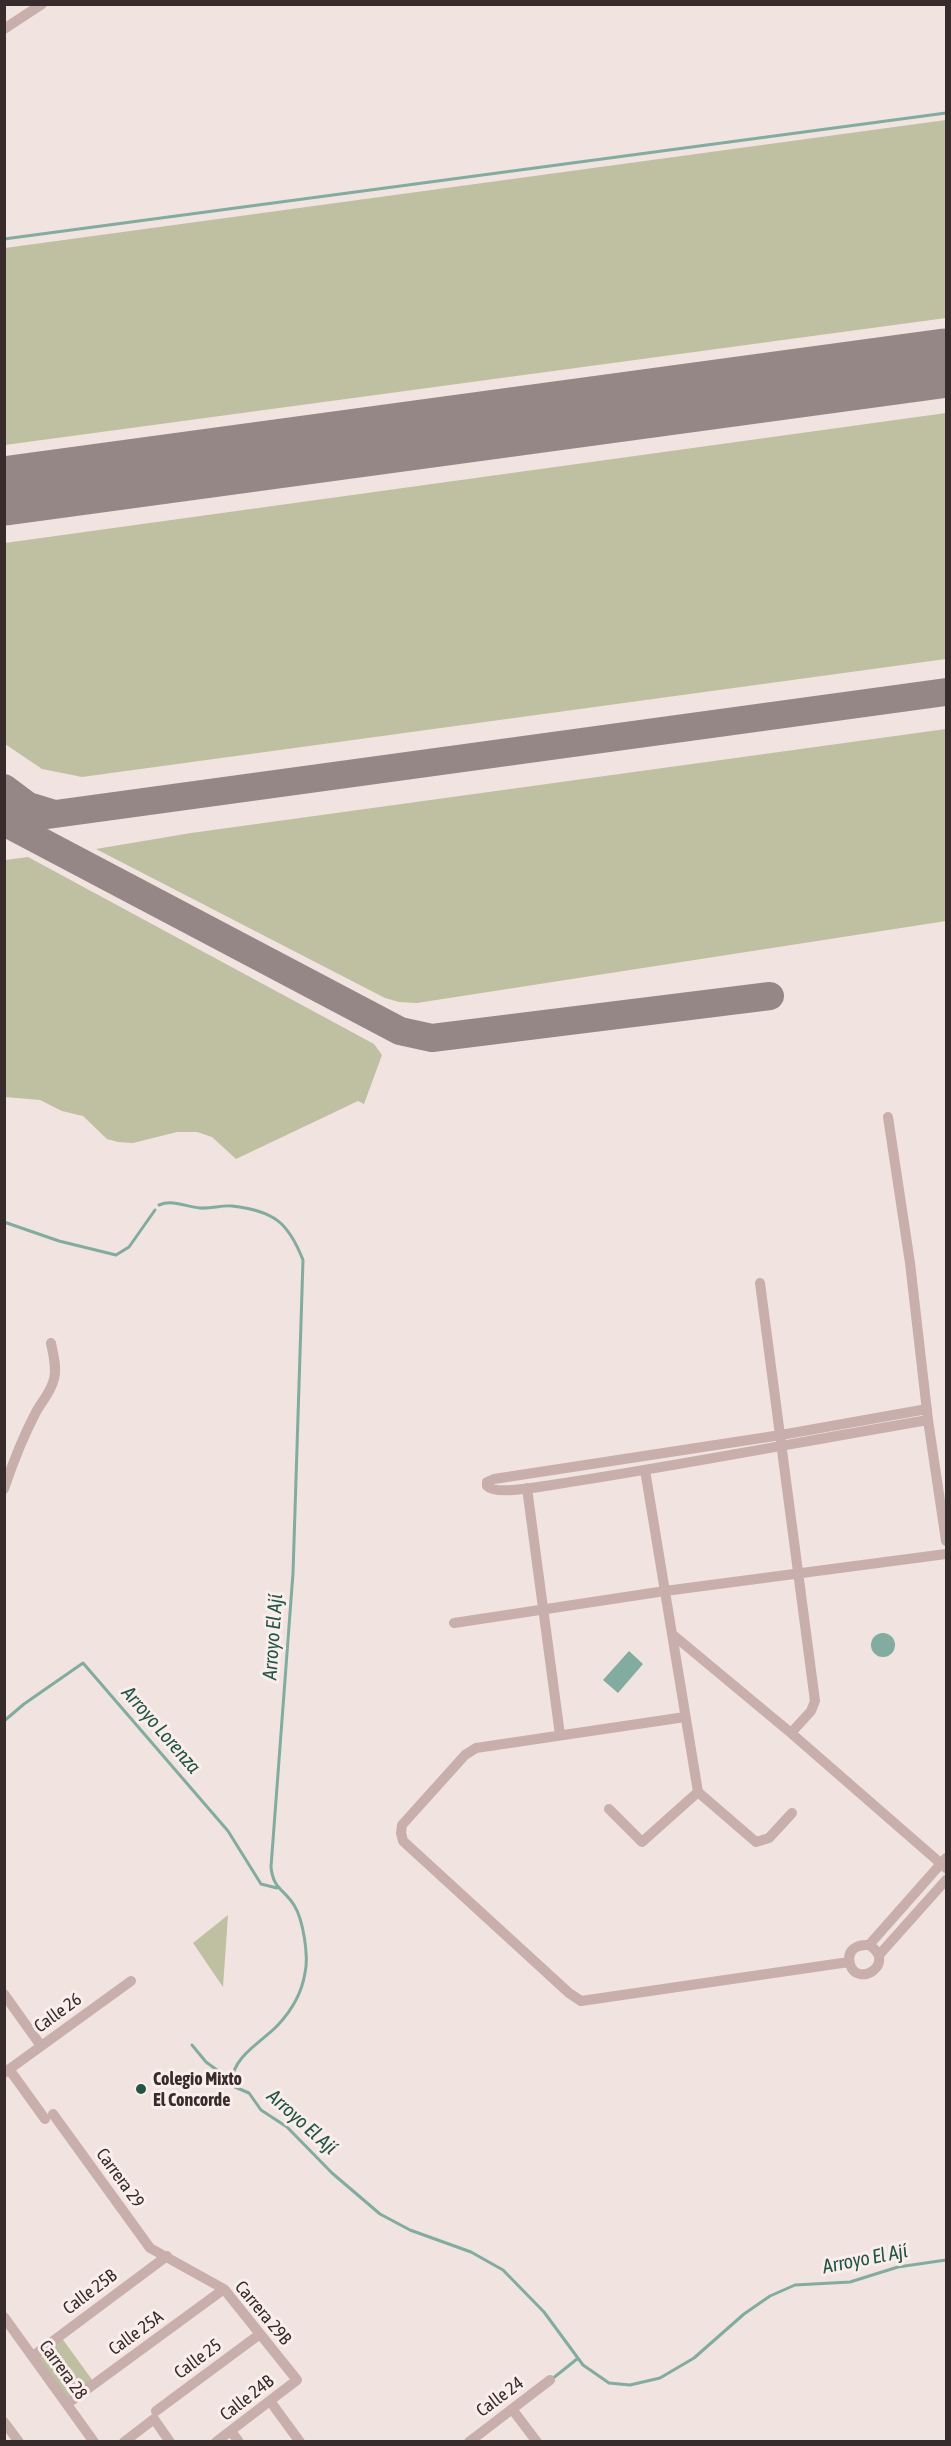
<!DOCTYPE html>
<meta charset="utf-8">
<style>
body{margin:0}
#map{position:relative;width:951px;height:2446px;overflow:hidden;background:#f1e3e0;font-family:"Asap Condensed",sans-serif}
canvas{display:block}
.frame{position:absolute;inset:0;border:6px solid #372b2b;pointer-events:none}
</style>
<div id="map">
<canvas width="951" height="2446"></canvas>
<div class="frame"></div>
</div>
<script>
const g = document.querySelector('canvas').getContext('2d');
g.lineJoin = 'round';
function fill(path, color) { g.fillStyle = color; g.fill(path, 'evenodd'); }
function strokePath(path, color, width, dash) { g.strokeStyle = color; g.lineWidth = width; g.lineCap = dash ? 'butt' : 'round'; g.setLineDash(dash || []); g.stroke(path); }
function write(font, color, halo, rows, align = 'center') {
  g.font = font + ' "Asap Condensed",sans-serif'; g.lineWidth = 6; g.setLineDash([]); g.textBaseline = 'middle'; g.strokeStyle = halo; g.fillStyle = color; for (const [text, x, y, turn = 0] of rows) {
    g.save(); g.translate(x, y); g.rotate((+turn || 0) * Math.PI / 180); g.textAlign = isNaN(turn) ? turn : align; if (halo) g.strokeText(text, 0, 0); g.fillText(text, 0, 0); g.restore();
  }
}
const green = new Path2D(`
 M946,120V318L5,445V248Z
 M946,413V659L82,777L42,769L5,744V543Z
 M946,729V921L417,1003L399,1002L385,998L96,849L191,833Z
 M28,857L374,1044L382,1055L364,1104L358,1101L236,1159L212,1137L197,1132H177L133,1143L118,1142L107,1139L83,1116L62,1111L40,1100L5,1097V860Z
 M228,1915L223,1987L193,1943Z
 M61,2337L93,2381L67,2400L36,2356Z`);
const water = new Path2D(`
 M871 1645a12 12 0 1 1 24 0a12 12 0 1 1-24 0Z
 M629,1651L643,1664L618,1693L603,1680Z`);
const stream = new Path2D(`
 M4,239L946,113
 M159,1205C173,1199 186,1207 200,1208C211,1209 221,1205 232,1206C274,1211 288,1222 303,1260L293,1573L271,1867C273,1889 284,1889 294,1905C303,1919 309,1956 305,1973C302,1992 291,2011 278,2025C263,2041 233,2056 232,2081L235,2087L249,2093L261,2110L287,2127L332,2173L380,2214L410,2230L471,2252L503,2270L544,2312L583,2365L609,2383L630,2385L660,2378L694,2358L744,2314L770,2296L795,2285L850,2282L898,2267L946,2260
 M4,1222L59,1241L116,1255L129,1247L155,1210
 M4,1721L24,1704L83,1663L228,1831L261,1884L277,1888
 M192,2045L206,2062L232,2081
 M552,2379L577,2359`);
const taxiway = new Path2D(`
 M4,788L28,806L54,814
 M4,821L946,692
 M4,822L400,1031L432,1038L770,996`);
const runway = new Path2D(`
 M4,491L946,363`);
const minor = new Path2D(`
 M4,29L42,4
 M888,1117L910,1263L928,1420L946,1541
 M760,1283L815,1701L811,1711L791,1733
 M927,1409L781,1435L494,1479L487,1482V1486C496,1496 543,1486 558,1484C682,1465 805,1441 928,1420
 M645,1470L698,1792L756,1842L769,1838L792,1813
 M527,1488L560,1735
 M4,1489C13,1462 23,1437 36,1412C42,1401 51,1392 54,1379C57,1367 53,1354 51,1343
 M454,1623L665,1591L946,1554
 M672,1634L791,1733L946,1868
 M685,1717L476,1748L465,1755L402,1825L401,1833L403,1841L569,1993L581,2001L849,1962
 M609,1809L642,1842L698,1792
 M869,1945C898,1963 857,1989 850,1964C846,1950 857,1944 869,1945L946,1858
 M879,1955L946,1880
 M4,1994L41,2046
 M9,2069L45,2119
 M4,2073L131,1981
 M53,2114L150,2248L224,2289L297,2380L216,2442
 M4,2317L94,2442
 M33,2356L167,2256
 M270,2401L300,2442
 M67,2404L224,2289
 M512,2409L537,2442
 M156,2411L260,2334
 M4,2422L19,2442
 M231,2431L239,2442
 M124,2442L154,2419L170,2442
 M469,2442L550,2380`);
const markers = [
 [141,2089,6,"#235547"]
];
const streetNames = [
 ["Calle 26",58,2013,-36],
 ["Carrera 29",120,2178,54],
 ["Calle 25B",90,2292,-37],
 ["Carrera 29B",263,2313,50],
 ["Calle 25A",136,2333,-36],
 ["Calle 25",198,2359,-37],
 ["Carrera 28",63,2370,54],
 ["Calle 24",500,2397,-37],
 ["Calle 24B",247,2398,-38]
];
const poiNames = [
 ["Colegio Mixto",153,2079],
 ["El Concorde",153,2100]
];
const waterNames = [
 ["Arroyo El Ají",273,1637,-86],
 ["Arroyo Lorenza",161,1730,49],
 ["Arroyo El Ají",302,2122,42],
 ["Arroyo El Ají",865,2259,-11]
];
fill(green, '#bfbfa1');
fill(water, '#81ac9f');
strokePath(stream, '#81ac9f', 3);
strokePath(taxiway, '#948786', 28);
strokePath(runway, '#948786', 69);
strokePath(minor, '#c8afac', 10);
for (const [x, y, r, color] of markers) { const dot = new Path2D(); dot.arc(x, y, r, 0, 2 * Math.PI); g.fillStyle = color; g.fill(dot); strokePath(dot, '#f9eeec', 2); }
write('18px', '#372b2b', '#f9eeec', streetNames);
write('bold 18px', '#372b2b', '#f9eeec', poiNames, 'left');
write('italic 20px', '#235547', '#f9eeec', waterNames);
</script>
